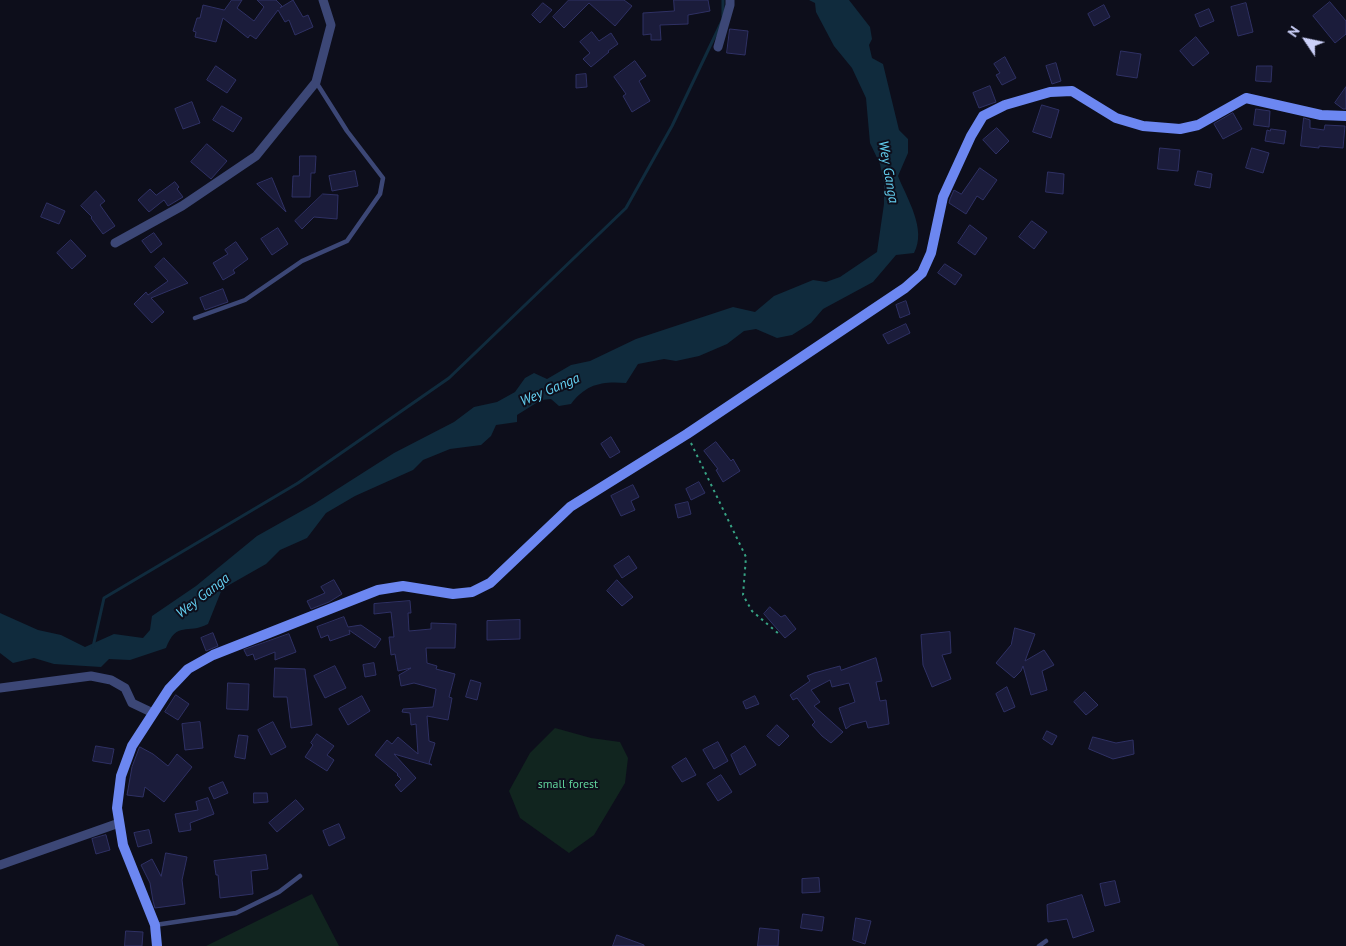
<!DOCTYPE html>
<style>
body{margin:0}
#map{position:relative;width:1346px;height:946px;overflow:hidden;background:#0d0e1b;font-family:"PT Sans",sans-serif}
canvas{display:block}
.north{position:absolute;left:1281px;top:15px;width:50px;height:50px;-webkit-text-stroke:4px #0d0e1b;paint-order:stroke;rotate:304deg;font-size:14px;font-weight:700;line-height:20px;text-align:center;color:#ccd1fa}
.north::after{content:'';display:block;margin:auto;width:18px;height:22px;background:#ccd1fa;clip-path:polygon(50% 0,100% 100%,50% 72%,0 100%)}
</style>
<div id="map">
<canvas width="1346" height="946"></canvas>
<div class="north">N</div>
</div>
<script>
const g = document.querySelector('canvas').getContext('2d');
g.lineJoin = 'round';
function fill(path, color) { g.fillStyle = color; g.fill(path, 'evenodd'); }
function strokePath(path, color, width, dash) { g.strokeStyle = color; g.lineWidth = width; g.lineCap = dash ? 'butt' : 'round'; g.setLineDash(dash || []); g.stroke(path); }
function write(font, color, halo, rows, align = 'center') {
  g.font = font + ' "PT Sans",sans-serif'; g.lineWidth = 4; g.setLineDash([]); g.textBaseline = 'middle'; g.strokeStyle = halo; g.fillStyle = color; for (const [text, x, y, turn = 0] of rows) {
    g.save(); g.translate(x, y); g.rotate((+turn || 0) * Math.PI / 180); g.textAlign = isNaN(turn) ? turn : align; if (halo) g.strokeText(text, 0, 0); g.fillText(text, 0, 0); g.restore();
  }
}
const green = new Path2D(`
 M555,728L591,738L620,742L628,758L625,783L594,835L569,853L520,818L509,791L530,753Z
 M312,894L339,946H206Z`);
const water = new Path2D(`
 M809,0H849L870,27L872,39L869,45L872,58L883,64L899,130L908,139V153L898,176C907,199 927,229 914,253L896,255L873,282L823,309L811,323L792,335L777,338L756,329L744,331L727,344L699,356L676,361L664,359L638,364L626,383C602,381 586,384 571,404L559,406L551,399L541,400L517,415V422L496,425L491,436L481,445L450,449L423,460L413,470L355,496L326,513L307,538L280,550L266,564L222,589L208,624C187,635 177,620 166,648L130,660L109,659L101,667L54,664L34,658L13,663L0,653V613L38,630L61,635L85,647L114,634L143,638L150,630L152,616L196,586L257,536L314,504L394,453L454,422L474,407L497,402L515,392L525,378L534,373L547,379L571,365L590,361L636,339L733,307L755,312L774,296L813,280L826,282L840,277L877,252L884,204V183L880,164L870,143L866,98L852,68L834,46L816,12L815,3Z`);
const stream = new Path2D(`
 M93,647L104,598L298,483L449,378L626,208L672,126L723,19V0`);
const building = new Path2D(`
 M232,0H242L237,8L254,21L264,7L257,0H276L282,6L280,8L293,0L303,17L308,15L313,27L295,35L289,20L285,22L278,10L256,39L250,35L248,38L223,18L216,42L195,37L196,32L193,31L197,18H200L203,5L224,10Z
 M569,0H624L632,6L615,26L589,3L564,28L553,17Z
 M674,0H708L710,11L688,15V24L660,25L661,40H651V34L643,35V13L674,11Z
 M1330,2L1346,21V34L1335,43L1313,16Z
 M543,3L552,10L540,23L532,15Z
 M1246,3L1253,32L1238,36L1231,7Z
 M1104,5L1110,17L1094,26L1088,14Z
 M1209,9L1214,21L1200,27L1195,15Z
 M730,29L748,31L745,55L727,53Z
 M592,32L599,41L611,33L618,44L608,51L609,52L591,67L583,59L590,53L580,42Z
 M1196,37L1209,53L1193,66L1180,51Z
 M1121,51L1141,54L1137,78L1117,75Z
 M1005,57L1016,78L1002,85L996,75L1000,73L994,64Z
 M635,61L646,76L639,81L650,101L632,112L623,96L626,94L614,77Z
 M1056,63L1061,81L1052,84L1046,66Z
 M216,66L236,80L227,93L207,80Z
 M1257,66H1272L1271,82L1256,81Z
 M586,74L587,87L576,88V75Z
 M990,86L996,102L979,108L973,93Z
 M1346,87V109H1343L1335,103Z
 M192,102L200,123L183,129L175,109Z
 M1042,105L1059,110L1051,138L1033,132Z
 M222,106L242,118L233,132L213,120Z
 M1256,109L1270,111L1269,127L1254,125Z
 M1233,113L1242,129L1223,139L1214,124Z
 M1304,118L1310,120V128L1324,130L1325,125L1345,126L1343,148L1319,146V148L1301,146Z
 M997,128L1009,141L996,154L983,140Z
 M1271,129L1286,131L1284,144L1265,141L1267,130L1270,131Z
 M207,144L227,161L211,179L191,162Z
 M1160,148L1180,150L1178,171L1158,169Z
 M1252,148L1269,153L1263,173L1246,168Z
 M300,156H316L315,173H311L310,197H292L293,176H299Z
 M980,168L997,180L983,200L977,196L966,214L949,203L950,199L954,190L961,194Z
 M355,171L358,186L332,191L329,176Z
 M1198,171L1212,174L1210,188L1195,185Z
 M1048,172L1064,174L1063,194L1046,192Z
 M272,178L286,212L257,184Z
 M175,182L179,187L177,189L183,197L168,206L164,200L149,212L138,200L150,189L156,195Z
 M96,191L105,201L100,205L115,226L103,234L91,218L92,217L81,206Z
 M323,194L338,195L337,219L314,217L302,229L295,221Z
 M47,203L65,211L59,224L41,217Z
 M1032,221L1047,232L1034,249L1019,237Z
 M970,225L987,238L975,255L958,243Z
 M278,228L288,244L272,255L261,239Z
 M154,233L162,244L151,253L142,241Z
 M71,240L86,256L72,269L57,253Z
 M236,242L248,259L233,270L235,273L223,280L213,263L228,254L225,250Z
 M164,258L188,283L151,298L164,312L152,323L134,304L146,292L148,295L168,281L155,267Z
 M945,264L962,275L955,285L938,273Z
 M223,289L228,302L205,310L200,298Z
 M906,301L910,314L900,318L896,305Z
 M906,324L910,333L888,344L883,335Z
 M611,437L620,452L610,458L601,444Z
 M716,442L731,461L733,459L740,471L723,482L716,470L718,469L704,451Z
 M699,482L705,493L691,500L686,489Z
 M633,485L639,497L631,501L635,510L621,516L611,496Z
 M688,502L691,514L678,518L675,505Z
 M629,556L637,568L622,578L614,566Z
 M334,580L342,594L329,602L311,609L307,601L325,593L321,587Z
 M617,580L633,597L622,606L607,591Z
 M410,601L411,613H408L409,631L431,629V623L456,624L455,648H426L427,663L437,666L436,669L455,674L449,697L452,698L448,720L427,716L429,741L435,743L429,763L432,765L394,754L416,778L401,792L395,785L401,779L397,775L398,774L375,755L387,740L392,744L398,737L418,754L416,724L411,725L410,713L402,712L403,709L433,707L436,689L414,683L401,686L399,675L411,668L398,671L395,654L391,655L389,637H394L391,612L374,614V604Z
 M770,607L781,617L785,615L796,629L785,638L764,614Z
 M344,617L348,627L361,625L381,639L375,648L349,630L350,634L330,641L328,635L321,638L317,627Z
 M520,620V639L487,640V621Z
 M1015,628L1035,634L1025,661L1044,650L1054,665L1042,671L1047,690L1031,695L1023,666L1021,671L1014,678L996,663L1011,645Z
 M950,632L951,653L942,655L951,679L932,687L923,665L921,635Z
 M213,633L218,646L206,651L201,638Z
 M289,634L296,652L275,660V652L255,660L253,654L247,656L244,650Z
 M876,658L882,681L876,682L880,701L886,700L889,724L868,728L866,721L851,725L846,729L839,708L855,702L849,683L832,687L830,680L811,690L820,702L814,706L843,732L831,743L822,736L812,725L815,722L797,698L793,700L790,695L810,681L807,676L814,673L840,666L841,670Z
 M374,663L376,675L365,677L363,665Z
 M335,666L346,688L325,698L314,676Z
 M275,668L305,669L312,725L291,728L287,697H274Z
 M471,680L481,683L477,700L466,697Z
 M228,683L249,684L248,710L227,709Z
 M1007,687L1015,707L1004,712L996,694Z
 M1085,692L1098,705L1086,715L1074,702Z
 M176,695L189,704L178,720L165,712Z
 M362,696L370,711L348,725L339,709Z
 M755,696L759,704L746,709L743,702Z
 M200,722L203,748L185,750L182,724Z
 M273,722L286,747L271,755L258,730Z
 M777,725L789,736L779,746L767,736Z
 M1047,731L1057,736L1052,745L1043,739Z
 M317,734L334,746L327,755L334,760L327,771L305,757L313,745L311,743Z
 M239,735L248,736L245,759L235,757Z
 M1093,737L1116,743L1133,740L1134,754L1113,759L1089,749Z
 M718,742L728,761L714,769L703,750Z
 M96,746L114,749L111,764L93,761Z
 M745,746L756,765L740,775L731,755Z
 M140,747L153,754L168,766L177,754L192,767L164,802L145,787L143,797L127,795L132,767Z
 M686,758L696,775L682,782L672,767Z
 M721,775L732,792L718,801L707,784Z
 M223,782L228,793L214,799L209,788Z
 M254,793H267L268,802L254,803Z
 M208,798L214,814L190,823L191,830L179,832L175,814L198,810L196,802Z
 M296,800L304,809L277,832L269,823Z
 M339,824L345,838L329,846L323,831Z
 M149,830L152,843L138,847L134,833Z
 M106,835L110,850L96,854L92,839Z
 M166,853L187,857L182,880L185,904L155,908L153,901L150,883L141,865L152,859L161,876Z
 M266,855L268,869L251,871L253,894L220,898L218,875H216L214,861Z
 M819,878L820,892L802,893V879Z
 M1115,881L1120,902L1105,906L1100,884Z
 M1082,895L1094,931L1073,938L1067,919L1048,922L1047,905Z
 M803,914L824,917L822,931L801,928Z
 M856,918L871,921L865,944L853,940Z
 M760,928L779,930L778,946H758Z
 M126,931L143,932L142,946H125Z
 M617,935L644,945V946H613Z`);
const path = new Path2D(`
 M691,443L746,557L743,595L752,611L779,634`);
const lane = new Path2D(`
 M195,318L245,300L302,261L347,241L380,194L383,178L347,131L316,82
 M155,925L236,913L279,892L300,876
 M1039,946L1046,941`);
const street = new Path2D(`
 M718,47L730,5V0
 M115,243L182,206L256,156L316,82L331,25L323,0
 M0,688L91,676L111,680L125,688L132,703L153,713
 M0,865L119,823`);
const secondary = new Path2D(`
 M157,946L155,925L123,845L117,808L121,776L132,746L169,689L188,669L213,655L378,590L403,586L453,594L472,592L490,583L570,507L687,434L905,288L922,273L931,253L943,197L971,136L983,116L1005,105L1050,92L1072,91L1116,118L1143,126L1180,129L1198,125L1246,98L1321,115L1346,116`);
const parkNames = [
 ["small forest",568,785]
];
const waterNames = [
 ["Wey Ganga",888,172,80],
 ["Wey Ganga",550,390,-23],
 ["Wey Ganga",203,596,-38]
];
fill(green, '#11251f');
fill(water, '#102b3d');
strokePath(stream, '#102b3d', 3);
fill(building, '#1b1c3b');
strokePath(building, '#2f3164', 1);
strokePath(path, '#37a384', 2, [2.5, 4]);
strokePath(lane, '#3c4776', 4.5);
strokePath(street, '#3c4776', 9);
strokePath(secondary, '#6c87f1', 10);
write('12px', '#60d29b', '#0d0e1b', parkNames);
write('italic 14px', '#64d0f1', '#0d0e1b', waterNames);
</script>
